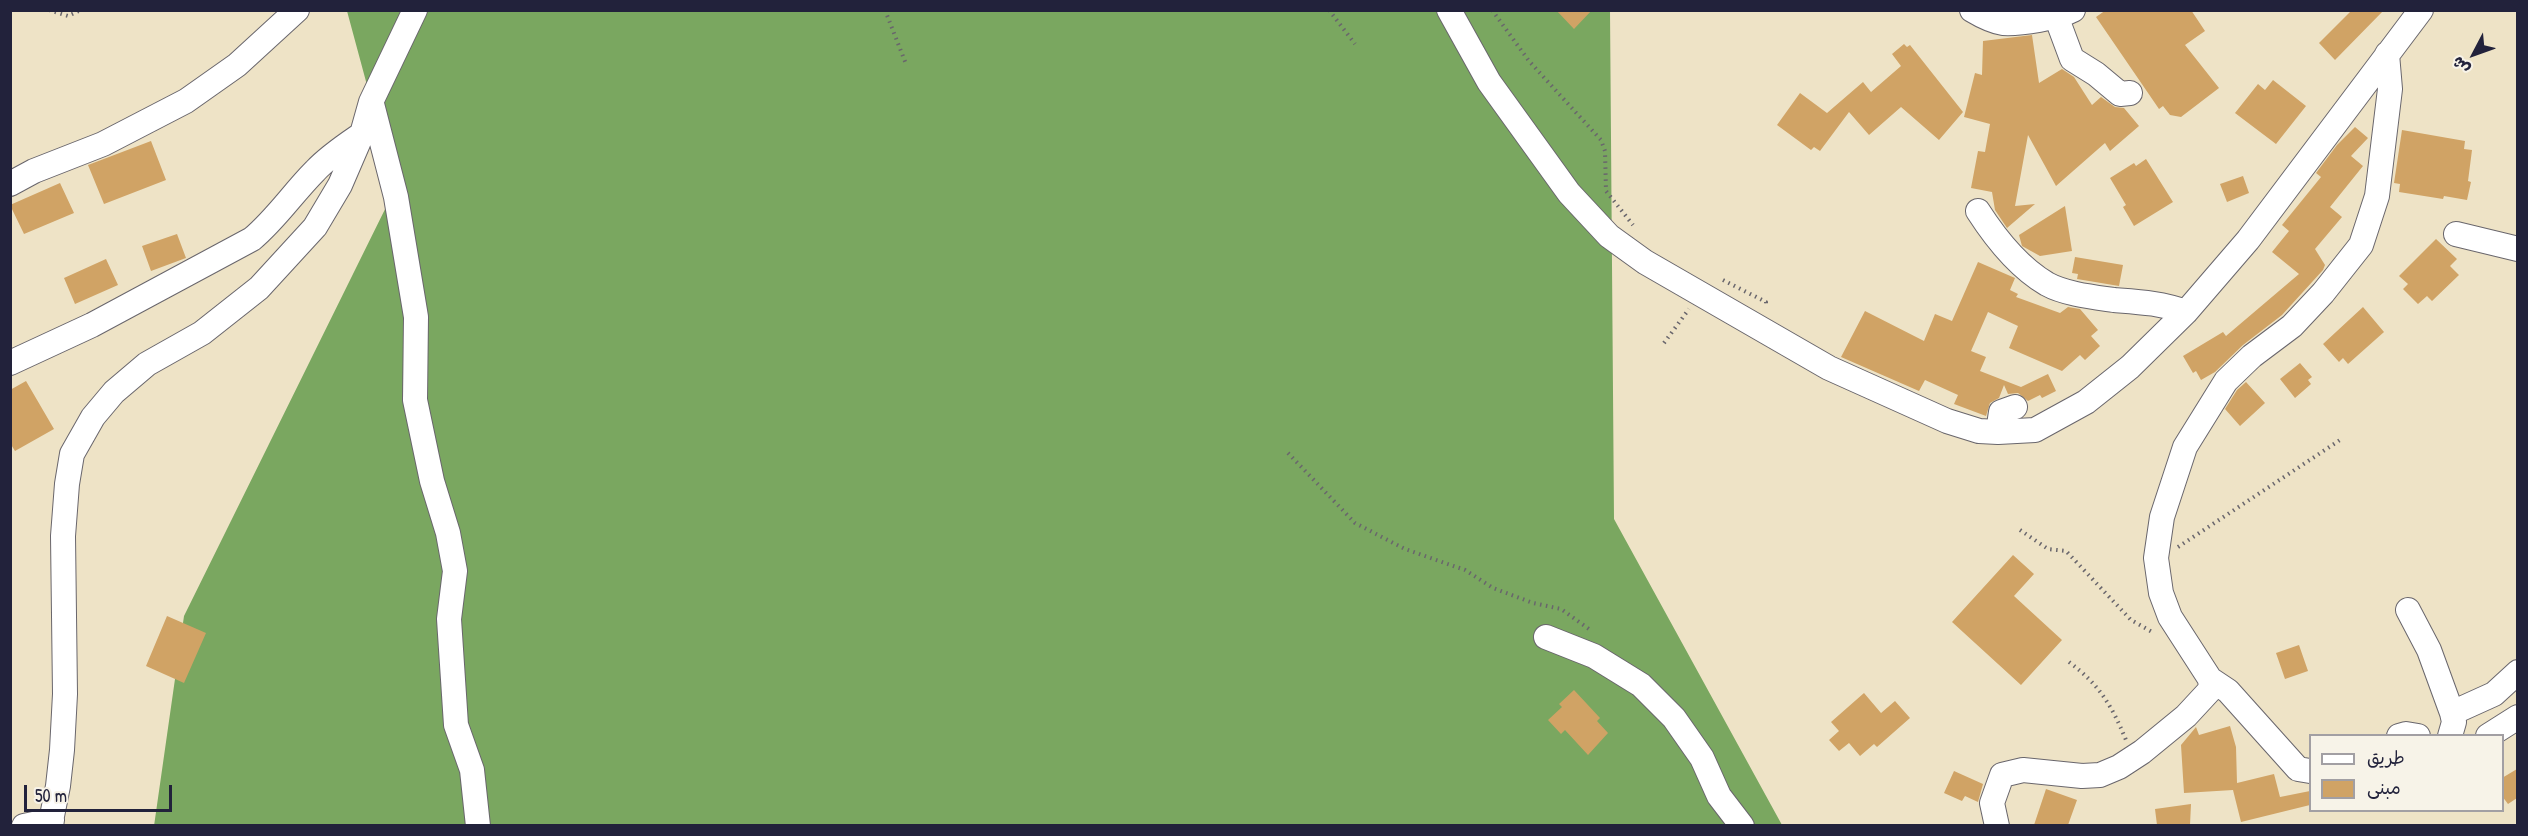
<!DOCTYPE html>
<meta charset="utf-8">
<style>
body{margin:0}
#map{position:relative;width:2528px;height:836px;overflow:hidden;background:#eee3c6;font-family:"Patrick Hand","Playpen Sans Arabic",sans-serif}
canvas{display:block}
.frame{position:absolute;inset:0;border:12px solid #22223b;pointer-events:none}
.legend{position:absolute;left:2309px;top:734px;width:195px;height:78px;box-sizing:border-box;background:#f7f3e8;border:2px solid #a29fa3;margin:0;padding:8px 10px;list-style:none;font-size:18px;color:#22223b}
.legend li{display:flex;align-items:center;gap:12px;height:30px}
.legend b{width:30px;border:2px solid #a29fa3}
.north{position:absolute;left:2444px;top:24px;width:60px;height:60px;-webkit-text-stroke:4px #f7f3e8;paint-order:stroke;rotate:229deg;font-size:16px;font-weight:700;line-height:24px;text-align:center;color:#22223b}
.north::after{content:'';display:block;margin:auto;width:21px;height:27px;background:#22223b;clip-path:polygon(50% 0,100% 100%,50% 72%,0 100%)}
.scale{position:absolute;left:24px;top:785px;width:148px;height:27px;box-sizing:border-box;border:3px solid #22223b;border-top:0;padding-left:8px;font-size:18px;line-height:21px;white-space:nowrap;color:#22223b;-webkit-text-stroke:4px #f7f3e8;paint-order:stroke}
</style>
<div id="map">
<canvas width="2528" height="836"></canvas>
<div class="frame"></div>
<ul class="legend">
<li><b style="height:8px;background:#fff"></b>طريق</li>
<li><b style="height:16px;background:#d0a365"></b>مبنى</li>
</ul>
<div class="north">ش</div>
<div class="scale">50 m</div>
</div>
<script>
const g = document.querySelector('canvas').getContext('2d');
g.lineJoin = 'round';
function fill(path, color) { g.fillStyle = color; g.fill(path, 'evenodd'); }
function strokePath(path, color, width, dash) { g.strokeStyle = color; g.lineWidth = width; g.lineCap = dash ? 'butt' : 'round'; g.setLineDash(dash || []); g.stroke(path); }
const forest = new Path2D(`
 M347,11H1610L1614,519L1782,825L154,826L184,616L395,189Z`);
const building = new Path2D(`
 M1556,10H1592L1574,29Z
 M2106,10H2191L2205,31L2185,45L2219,88L2181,117L2170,115L2163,106L2159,109L2096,17Z
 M2352,10H2384L2335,60L2319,43Z
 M2032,35L2039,83L2062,69L2074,77L2092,105L2101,97L2115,107L2124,108L2139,126L2110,151L2105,143L2056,186L2028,135L2015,206L2035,204L2007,228L1995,210L1992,192L1971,188L1978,151L1985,152L1990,124L1964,117L1975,73L1982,75L1983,41Z
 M1904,44L1907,47L1910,45L1963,112L1939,140L1901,107L1869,135L1849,112L1820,151L1814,147L1811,150L1777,125L1800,93L1827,113L1863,82L1871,92L1901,66L1892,54Z
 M2273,80L2306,106L2276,144L2235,113L2258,84L2265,90Z
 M2355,127L2368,138L2351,156L2363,166L2330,207L2342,217L2315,249L2325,265L2323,270L2282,315L2243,345L2215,372L2201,380L2196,371L2193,373L2183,356L2223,332L2226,336L2299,274L2272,252L2289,231L2282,225L2321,177L2316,173L2337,145Z
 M2402,130L2465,141L2464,149L2472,150L2468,181L2471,182L2467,200L2444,196L2443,199L2399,192L2400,184L2394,183Z
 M151,141L166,180L104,204L88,165Z
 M2146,159L2173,202L2134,226L2123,207L2126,205L2110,178L2134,163L2136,166Z
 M2243,176L2249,193L2227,202L2220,184Z
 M60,183L74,213L24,234L10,205Z
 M2065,206L2072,251L2040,256L2022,246L2019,235Z
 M177,234L186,258L151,271L142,246Z
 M2436,239L2457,259L2450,266L2459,275L2432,301L2427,296L2418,304L2403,289L2408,284L2399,276Z
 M2075,257L2123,265L2119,286L2077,279L2078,274L2072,273Z
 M106,259L118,285L75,304L64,278Z
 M1978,262L2015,278L2010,290L2018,294L2016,297L2060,313L2068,307L2080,309L2098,330L2091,336L2100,346L2085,360L2080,355L2062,371L2009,348L2018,326L1988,312L1971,351L1986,357L1980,371L2021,387L2048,374L2056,391L2042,398L2040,395L2028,401L2018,393L2008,394L2004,385L1999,398L1990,403L1986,416L1954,404L1958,395L1925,380L1919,391L1841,357L1865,311L1924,341L1935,314L1952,321Z
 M2363,307L2384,332L2348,364L2343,358L2339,362L2323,344Z
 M2300,363L2312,377L2308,380L2311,384L2295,398L2280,379Z
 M26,381L54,429L15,451L10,443V390Z
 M2246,382L2265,403L2240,426L2225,409L2237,390Z
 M2013,555L2034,574L2014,596L2062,640L2021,685L1952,622Z
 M167,616L206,633L184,683L146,666Z
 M2299,645L2308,671L2285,679L2276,653Z
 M1574,690L1600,718L1597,721L1608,733L1588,755L1565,730L1561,734L1548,720L1562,707L1559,704Z
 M1864,693L1881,713L1895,701L1910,718L1877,747L1874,744L1860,756L1849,743L1839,751L1829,740L1839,731L1831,722Z
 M2230,726L2236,747L2237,783L2274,774L2280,797L2310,791V805L2241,822L2233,790L2184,793L2181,745L2196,727L2199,735Z
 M2517,769V798L2508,804L2502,796V778Z
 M1954,771L1983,784L1978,802L1965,796L1962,801L1944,793Z
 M2046,789L2077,800L2068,825H2034Z
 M2191,804L2190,825H2157L2155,809Z`);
const path = new Path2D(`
 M49,10L68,16L81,10
 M885,10L906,64
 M1329,10L1355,44
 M1492,10L1529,61L1601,140L1605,151L1606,191L1633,225
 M1723,280L1766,302V307
 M1664,343L1689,309
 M1288,453L1355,523L1405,549L1465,570L1493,588L1533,603L1561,609L1589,629
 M2020,530L2048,549L2066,551L2131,620L2154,633
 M2178,547L2343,438
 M2069,662C2099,684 2112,706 2126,740`);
const minor = new Path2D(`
 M1449,10L1489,82L1569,193L1609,236L1645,262L1829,368L1947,421L1979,431L1998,432L2035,430L2086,402L2130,367L2186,312L2248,240L2421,10
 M1972,10C1982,16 1992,21 2003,23C2021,24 2058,18 2073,10
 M2056,16L2072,59L2096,74L2120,94L2130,93
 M372,104L396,197L416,317L415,400L432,481L448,533L455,571L449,619L456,725L472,770L478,826
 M10,184L34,171L103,144L186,101L237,65L297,10
 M1978,211C1996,239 2018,267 2047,284C2065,294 2093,297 2114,300C2140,302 2161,303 2186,312
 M2456,234L2518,249
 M10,363L92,325L252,239C276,219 293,193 315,171C329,156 346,145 362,134
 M1998,432L2001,412L2015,407
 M2408,610L2429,650L2452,713
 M1546,637L1594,656L1641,685L1674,718L1702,758L1719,796L1742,826
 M2210,679L2228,691L2298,769L2310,771
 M2399,736L2406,734L2418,736
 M2450,736L2454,722L2452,713L2494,694L2518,672
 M2488,736L2518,717
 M24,826L52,820
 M50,826L58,786L62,750L65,694L63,536L67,484L72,454L93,417L114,392L147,364L202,333L259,288L315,227L340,185L362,134L371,102L415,10
 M1997,826L1992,803L2002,775L2023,770L2082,776L2100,775L2119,767L2142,752L2186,716L2211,689L2210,679L2170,617L2161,593L2156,558L2162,517L2185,447L2226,381L2252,356L2292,326L2323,293L2361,245L2377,196L2390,89L2387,54`);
fill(forest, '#7aa760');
fill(building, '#d0a365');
strokePath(minor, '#69666c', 26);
strokePath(path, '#69666c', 4, [1.5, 4.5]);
strokePath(minor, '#fff', 24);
</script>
